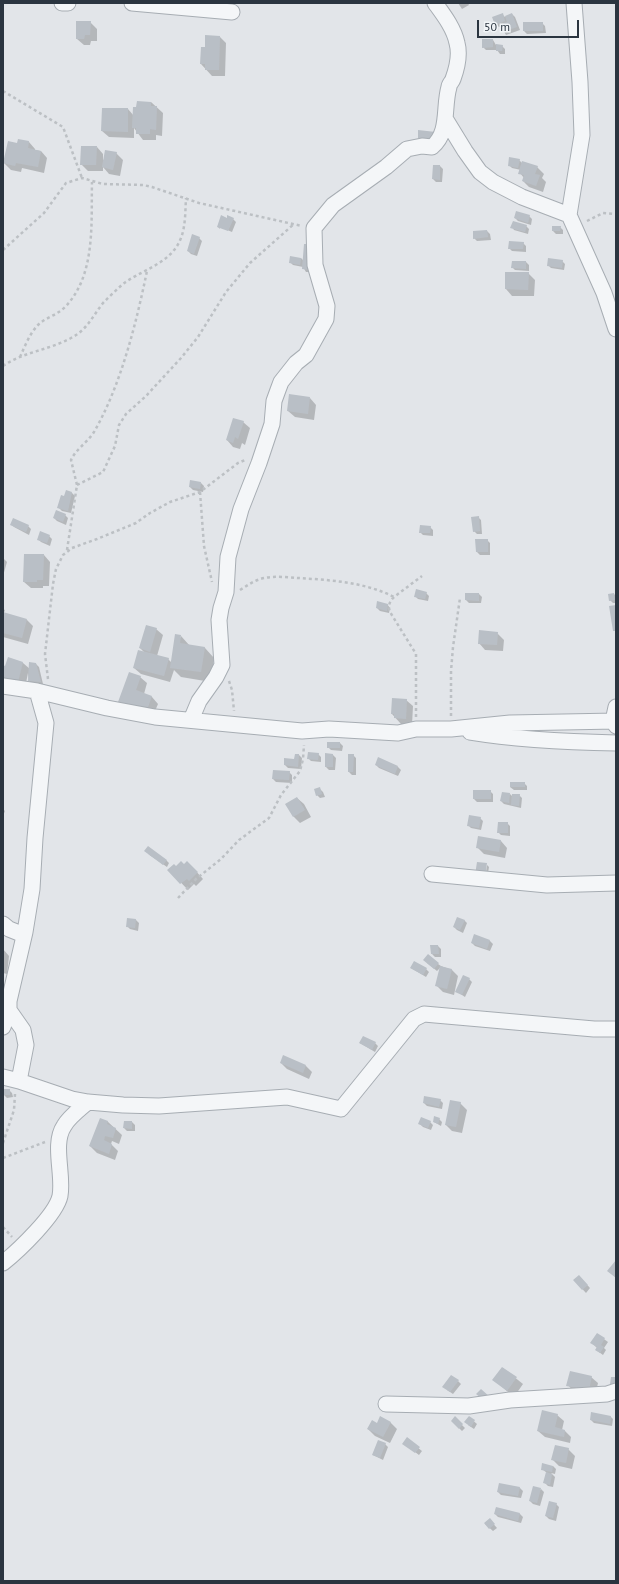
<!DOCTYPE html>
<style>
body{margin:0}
#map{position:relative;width:619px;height:1584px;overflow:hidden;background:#e2e5e9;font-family:"PT Sans",sans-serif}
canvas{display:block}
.frame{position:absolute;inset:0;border:4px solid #2b3540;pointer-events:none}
.scale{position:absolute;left:477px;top:20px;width:102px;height:18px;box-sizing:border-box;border:2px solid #2b3540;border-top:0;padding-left:5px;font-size:12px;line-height:14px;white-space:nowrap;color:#2b3540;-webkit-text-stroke:3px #f1f4f7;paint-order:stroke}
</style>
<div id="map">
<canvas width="619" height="1584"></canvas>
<div class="frame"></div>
<div class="scale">50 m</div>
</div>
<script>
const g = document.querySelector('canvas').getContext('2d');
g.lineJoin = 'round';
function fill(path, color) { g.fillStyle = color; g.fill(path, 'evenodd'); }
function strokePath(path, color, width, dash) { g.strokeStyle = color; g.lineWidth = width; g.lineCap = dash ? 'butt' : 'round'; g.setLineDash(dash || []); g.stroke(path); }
const shadow = new Path2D(`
 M458,3H468L469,5L462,9Z
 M502,14L505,17L512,14L515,17L520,30L506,35L501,26L499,27L496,24Z
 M90,22L97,29V41H91L90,45H84L77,39Z
 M524,23H542L545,26L546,33L527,34L524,31Z
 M220,37L226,43L225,76H212L201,64L206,49Z
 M493,40L496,45L502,46L505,49V54H500L497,50H486L483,47Z
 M151,102L163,113L162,136L156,135V140H143L134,128V138L109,137L102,131L128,109L134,116Z
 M29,142L35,149V150L41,151L47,158L44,173L22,168L21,172L11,170L4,163L18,144Z
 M97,147L103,154V160L116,153L123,160L120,176L109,174L103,167V171H88L81,164Z
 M519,160L523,164L537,167L544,174L542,178L546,182L543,192L529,187L523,181L524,178L520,173L521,170L512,168L509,165Z
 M440,166L443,169L442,182H436L433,179Z
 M529,216L532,219L531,225L518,221L515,218Z
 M227,219H233L236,222L232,232L220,227V229L218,227Z
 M526,226L529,229L528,234L514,230L512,227Z
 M560,227L563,230V234H556L553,231Z
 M487,231L490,234L491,240L477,241L474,238Z
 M199,238L202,241L197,256L191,254L188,251Z
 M523,243L526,246V252L512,251L509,248Z
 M301,258L304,261L312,272H306L303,267L293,265L290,262Z
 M562,261L565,264L564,270L551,268L548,265Z
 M513,262H526L529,265V271L515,270L512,267Z
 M528,273L535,280L534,296H512L506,289Z
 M310,398L316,405L314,420L295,417L288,411Z
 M243,422L250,428L245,445L242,443L240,449L233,447L227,440Z
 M201,483L204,486L203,492L193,490L190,487Z
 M66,492L72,493L75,496L71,513L62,511L59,508L65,497Z
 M65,515L68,518L66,525L57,521L54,518Z
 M478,517L481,520L482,534H477L474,531Z
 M14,519L28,526L31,529L29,535L14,527L11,524Z
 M430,527L433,530V536L423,535L420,532Z
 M49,536L52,539L50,546L41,542L38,539Z
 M487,540L490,543V555H480L477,552Z
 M44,555L50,562L49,586H43V588H31L24,582Z
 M3,558L7,562L3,576Z
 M426,593L429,596L428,601L418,599L415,596Z
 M479,594L482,597L481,603H469L466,600Z
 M614,594L616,596V603H613L610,600Z
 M387,604L390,608L389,613L380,611L377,608Z
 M3,609L5,610L4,613L27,620L33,626L28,644L3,637Z
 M156,629L163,635L157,656L168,659L171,662L181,636L190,646L205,648L214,658L211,682L181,677L174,670L170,682L141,674L134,668L145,653L140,648Z
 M497,633L504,640L503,651L485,650L479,643Z
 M8,659L23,663L30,669L36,664L39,667L43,684H32L29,681L28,673L25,688L3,679V667H6Z
 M140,677L147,683L144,694L152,697L158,704L152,718L126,708Z
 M406,700L413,706L412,725L401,724L392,714Z
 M340,743L343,746L342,751L331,750L328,747Z
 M318,754L321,757V762L311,761L308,758Z
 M295,755H299L302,758L301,769L288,768L285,765V759L295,760Z
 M333,755L336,758L335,770H329L326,767Z
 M353,755L356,758V775H352L349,772Z
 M376,765L398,767L401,770L398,776L379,768Z
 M289,772L292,775V783L276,782L273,779Z
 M524,783L527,786V790H514L510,787Z
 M320,789L323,792L325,797L320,798L317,795Z
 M490,791L493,794V802H477L474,799Z
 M510,794L513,797L519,795L522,798L521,808L504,804L501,801Z
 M297,798L304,804L311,817L300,823L294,817L287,804Z
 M3,809L5,811L3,816Z
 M480,818L483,821L481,830L471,828L468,825Z
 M507,823L510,826V836L501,835L498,832Z
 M479,838L501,841L507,848L505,858L484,854L477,847Z
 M148,854L166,860L169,863L167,867Z
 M184,865L194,869L203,879L196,886L194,884L188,890L169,870Z
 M487,865L489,867L487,879H485Z
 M128,919L136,920L139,923L138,931L130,929L127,926Z
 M464,920L467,923L463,933L457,930L454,927Z
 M474,936L490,941L493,944L490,951L475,946L472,943Z
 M438,946L441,949V957H435L432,954Z
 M3,949L9,956L7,974L3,973Z
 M427,963L438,964L441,966L452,970L458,976L454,995L443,992L437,986L441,967L437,971Z
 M411,968L426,969L429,972L426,977Z
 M469,979L472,982L465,997L456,991Z
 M360,1043H375L378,1046L375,1052Z
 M281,1063L306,1066L312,1072L309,1079L287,1069Z
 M9,1090L12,1093L13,1097L7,1098L4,1095Z
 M440,1100L443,1103L442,1109L427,1106L424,1103Z
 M460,1103L467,1110L462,1133L452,1131L446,1125Z
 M439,1119L442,1122L441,1126L434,1122Z
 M107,1121L122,1135L119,1144L112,1141L111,1144L118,1151L115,1160L97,1153L90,1146Z
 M132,1122L135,1125V1131H127L124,1128Z
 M430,1122L433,1125L431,1130L423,1127L420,1124Z
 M579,1276L590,1288L586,1293L574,1280Z
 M597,1334L608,1342L604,1348L606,1350L603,1355L596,1350L597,1348L592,1343Z
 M503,1368L523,1384L514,1397L494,1380Z
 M591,1377L598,1383L595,1396L574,1392L568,1385Z
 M458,1381L461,1384L453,1394L447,1390Z
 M557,1415L564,1421L562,1430L565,1431L571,1437L570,1443L545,1437L538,1431Z
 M610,1416L613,1419L612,1426L594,1423L591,1420Z
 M469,1417L477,1424L474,1429L468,1425Z
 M455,1418L465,1428L462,1431L452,1421Z
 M390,1422L397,1429L390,1443L375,1436L368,1429L377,1424Z
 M407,1439L422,1451L419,1455L407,1446Z
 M385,1444L388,1447L383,1460L373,1455Z
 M568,1449L575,1456L572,1469L559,1466L552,1459Z
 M553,1466L556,1469L555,1474L551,1473L555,1477L553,1487L548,1486L545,1483L547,1473L542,1469Z
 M520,1488L523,1491L521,1498L501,1495L498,1492Z
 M541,1489L544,1492L540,1506L533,1504L530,1501Z
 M556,1504L559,1507L556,1521L549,1519L546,1516Z
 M496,1508L520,1514L523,1517L521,1523L498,1517L495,1514Z
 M490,1520L497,1528L493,1531L485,1524Z`);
const building = new Path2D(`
 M503,13L505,21L495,25L492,17Z
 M512,13L517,27L502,32L499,25L507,22L505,16Z
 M76,21H91L90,35H85L84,39H76Z
 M523,22H543V31H523Z
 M205,35L220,36L219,70H205V64H200L201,47H205Z
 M482,39H493V47L482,48Z
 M496,44L503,45L502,51H496Z
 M137,101L151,102V106H157L156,130L150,129V134H136V128H132L133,107H136Z
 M102,108H128V132L101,131Z
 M418,130L436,132L434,145L422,143V138H418Z
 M18,139L29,141L28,148L41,151L38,167L16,163L15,166L3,163L8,141L17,143Z
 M81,146H97L96,165H80Z
 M105,150L117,152L113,170L102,167Z
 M509,157L520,159L518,168L508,166Z
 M522,161L538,166L535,174L540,175L536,186L522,181L524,175L518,174Z
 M433,165H440V180L432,179Z
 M516,211L530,215L528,223L514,218Z
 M221,215L227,218V215L234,218L228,231L217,227Z
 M513,221L527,225L525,232L510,228Z
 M552,226H561L560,231H552Z
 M487,230L488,237L473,239V231Z
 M192,234L200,237L194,254L187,251Z
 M509,241L524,242L523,249H508Z
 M304,244H312L310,270L302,269Z
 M290,256L301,258L300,265L289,263Z
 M548,258L563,260L562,268L547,266Z
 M512,261H526V269L511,268Z
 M505,272H529L528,290L505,289Z
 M289,394L310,397L308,414L287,411Z
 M233,418L244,421L238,439L235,437L233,443L226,440Z
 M190,480L201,482L200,489L189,487Z
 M66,490L72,492L68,511L57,508L61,495L64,496Z
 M56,510L66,514L63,522L53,518Z
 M479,516L480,531L473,532L471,517Z
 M13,518L29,525L26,532L10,525Z
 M420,525L431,526L430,533H419Z
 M40,531L50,535L47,543L37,540Z
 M475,539H488V552H476Z
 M24,554H44L43,580H37V582H23Z
 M416,589L427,592L425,599L414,597Z
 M465,593H479V601L465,600Z
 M614,593L615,600L609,601L608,594Z
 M377,601L388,604L387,611L376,608Z
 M616,605V631H613L609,606Z
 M3,612L27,619L22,638L3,633Z
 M146,625L157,628L150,652L139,648Z
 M479,630L498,632L497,645L478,644Z
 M175,634L181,635L180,643L205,647L201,672L170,668Z
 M138,650L169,658L164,676L133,668Z
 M8,657L23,662L18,682L3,677V665L5,666Z
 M29,662L36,663L41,682L28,681Z
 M129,672L141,676L136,690L152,696L146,713L118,702Z
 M392,698L407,699L406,719L394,718V714H391Z
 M327,742H340V748H327Z
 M308,752L319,753L318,760L307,759Z
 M325,753L333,754V767H325Z
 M295,754H299L298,767L284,765V758L294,759Z
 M348,754H354L353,772H348Z
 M378,757L398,766L395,774L375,765Z
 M273,770L290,771L289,780L272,779Z
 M510,782H525V787H510Z
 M320,787L322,794L316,796L314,789Z
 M473,790H491V799H473Z
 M502,792L510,793L509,803L500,801Z
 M512,794H520L519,806L511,805Z
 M297,797L305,810L293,817L285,804Z
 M469,815L481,817L479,828L467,826Z
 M498,822H508V833H497Z
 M478,836L501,840L499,852L476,848Z
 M148,846L167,860L163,865L144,851Z
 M181,861L184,864L187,861L198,872L189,881L187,879L180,884L167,870L174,864L176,866Z
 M477,862L487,863L485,877L475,875Z
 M457,917L465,920L460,930L453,927Z
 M127,918L136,919L135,928L126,927Z
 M474,934L490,940L487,949L471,943Z
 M430,945H438L439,954H431Z
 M428,954L439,963L434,969L423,960Z
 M414,961L427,968L423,975L410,968Z
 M440,966L452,969L447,989L435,986Z
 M463,975L470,978L462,995L455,992Z
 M363,1036L376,1042L372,1050L359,1043Z
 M283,1055L306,1065L303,1073L280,1063Z
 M3,1089H10V1095H3Z
 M424,1096L441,1099L439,1107L423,1103Z
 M450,1100L461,1102L456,1127L445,1125Z
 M434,1116L440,1118L438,1124L433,1122Z
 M421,1117L431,1121L428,1128L418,1124Z
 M100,1118L108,1121L107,1124L116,1128L113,1138L105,1136L104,1140L112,1144L109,1154L89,1146Z
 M124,1121H132V1129L123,1128Z
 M616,1260V1278L607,1271Z
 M579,1275L588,1285L582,1290L573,1280Z
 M597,1333L605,1338L601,1345L604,1347L600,1353L595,1350L597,1347L590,1343Z
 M502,1367L517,1377L507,1391L492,1380Z
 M570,1371L592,1376L589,1390L566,1386Z
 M451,1375L459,1380L450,1392L442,1387Z
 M611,1377H616V1385L610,1384Z
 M481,1389L490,1397L486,1402L476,1394Z
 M542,1410L558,1414L555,1427L565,1430L564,1437L537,1431Z
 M591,1412L611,1416L610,1424L590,1420Z
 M380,1416L391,1422L383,1437L367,1429L372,1420L377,1423Z
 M455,1416L463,1424L459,1429L451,1421Z
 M469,1416L475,1420L471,1427L464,1422Z
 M407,1437L420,1447L415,1453L402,1444Z
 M378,1440L386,1443L380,1458L372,1455Z
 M555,1445L569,1448L566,1463L551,1460Z
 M542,1463L553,1466L552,1472L541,1470Z
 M546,1472L552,1474L550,1485L543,1483Z
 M499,1483L520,1487L518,1496L497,1492Z
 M533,1486L541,1488L537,1503L529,1501Z
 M549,1501L557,1503L553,1518L545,1516Z
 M496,1507L520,1513L518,1521L494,1514Z
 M490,1518L495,1524L489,1529L484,1523Z`);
const path = new Path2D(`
 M3,91L63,127L82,178
 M587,221L603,213L616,214
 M3,250L44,213L66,183L82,178L103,184L143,185L152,187L199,203L302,226
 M20,357C25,346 30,333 38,325C46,317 58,315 66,306C96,274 91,222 92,182
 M3,366C23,352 49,350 71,338C87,330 92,317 103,303C109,297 116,290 123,284C140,271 165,265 177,246C186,232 185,214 186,198
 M77,485L103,472L115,446L119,425L126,414L146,396L181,358L198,337L226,292L250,263L294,224
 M200,492L204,546L212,582
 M67,550L77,485L71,460C76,449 87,443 94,432C121,385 136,324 147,271
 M240,590C248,585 255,580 264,578C275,576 287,577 298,578C330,580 365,582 394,597
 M48,679L45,654L53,584L56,569L63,555L72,548L97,539L136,523L150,513L170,502L200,492L238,463L245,460
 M229,681L232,690L234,711
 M451,716V671L453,647L460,598
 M416,717V654L390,612C388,606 389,602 394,597L422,576
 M178,898L196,879L221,859L239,840L269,818L281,795L300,771L303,759L304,745
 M3,1143L14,1110L15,1094
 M3,1158L45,1142
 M3,1227L12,1237`);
const minor = new Path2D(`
 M62,3H68
 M132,3L232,12
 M574,3L580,82L582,135L569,215L604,293L616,329
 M446,120L465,151L480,172L493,182L522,197L569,215
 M3,686L37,691L107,708L155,717L302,731L329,729L398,733L416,729H451L510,723L616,721
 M616,707L613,721L616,726
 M191,720L199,701L216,677L222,665L219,620L221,608L226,592L228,557L241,509L259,463L272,424L274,401L278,390L281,382L296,363L306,355L326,319L327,306L315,265L314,228L333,205L386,167L407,149L422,146L432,147C450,132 443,107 449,87C449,84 452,82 453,79C457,68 460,54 457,43C454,28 443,14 435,3
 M470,732C519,740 566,742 616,743
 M432,874L547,885L616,883
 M3,924L9,929L24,935
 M3,1027L9,1010
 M3,1077L19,1081L72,1099L88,1102L123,1105L159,1106L287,1097L341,1109L414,1019L424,1014L594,1029H616
 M19,1081L26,1045L23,1030L9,1010V1001L25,932L32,889L35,838L46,723L37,691
 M3,1263C18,1251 56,1215 60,1196C64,1175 52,1144 64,1126C69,1117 80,1109 88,1102
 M386,1404L469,1406L510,1400L607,1394L616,1391`);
fill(shadow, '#0003');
fill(building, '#b9bfc6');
strokePath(minor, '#a7adb3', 17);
strokePath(path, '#bcc0c4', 2.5, [3, 3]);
strokePath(minor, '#f4f6f8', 15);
</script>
